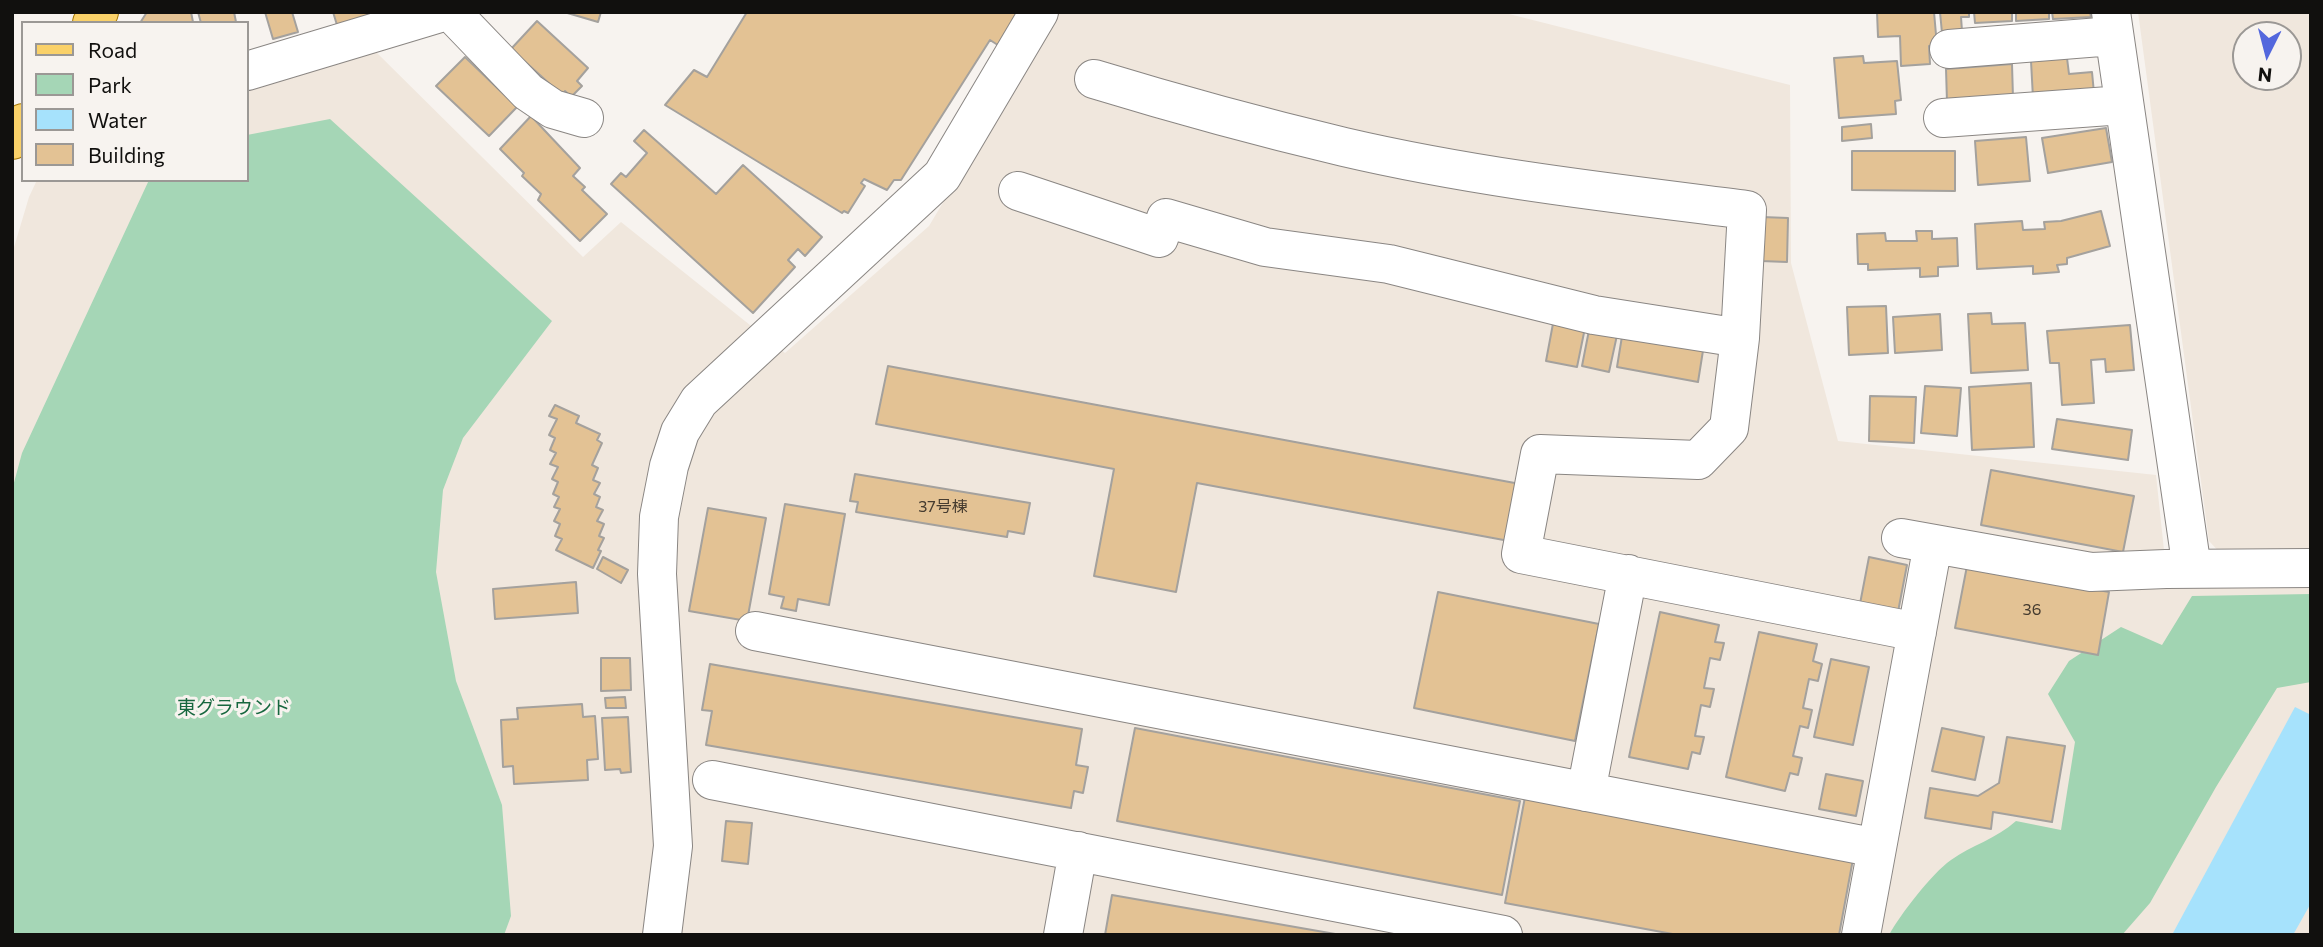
<!DOCTYPE html>
<meta charset="utf-8">
<style>
body{margin:0}
#map{position:relative;width:2323px;height:947px;overflow:hidden;background:#f7f3ef;font-family:Commissioner,sans-serif}
canvas{display:block}
.frame{position:absolute;inset:0;border:14px solid #11100e;pointer-events:none}
.legend{position:absolute;left:21px;top:21px;width:228px;height:161px;box-sizing:border-box;background:#f7f3ef;border:2px solid #9b9895;margin:0;padding:9px 12px;list-style:none;font-size:21px;color:#11100e}
.legend li{display:flex;align-items:center;gap:14px;height:35px}
.legend b{width:35px;border:2px solid #9b9895}
.north{position:absolute;left:2232px;top:21px;width:70px;height:70px;box-sizing:border-box;background:#f7f3ef;border:2px solid #9b9895;border-radius:50%;rotate:186deg;font-size:19px;font-weight:700;line-height:28px;text-align:center;color:#11100e}
.north::after{content:'';display:block;margin:auto;width:24px;height:32px;background:#5367dd;clip-path:polygon(50% 0,100% 100%,50% 72%,0 100%)}
</style>
<div id="map">
<canvas width="2323" height="947"></canvas>
<div class="frame"></div>
<ul class="legend">
<li><b style="height:9px;background:#fad169"></b>Road</li>
<li><b style="height:19px;background:#a5d6b6"></b>Park</li>
<li><b style="height:19px;background:#a6e2fc"></b>Water</li>
<li><b style="height:19px;background:#e3c294"></b>Building</li>
</ul>
<div class="north">N</div>
</div>
<script>
const g = document.querySelector('canvas').getContext('2d');
g.lineJoin = 'round';
function fill(path, color) { g.fillStyle = color; g.fill(path, 'evenodd'); }
function strokePath(path, color, width, dash) { g.strokeStyle = color; g.lineWidth = width; g.lineCap = dash ? 'butt' : 'round'; g.setLineDash(dash || []); g.stroke(path); }
function write(font, color, halo, rows, align = 'center') {
  g.font = font + ' Commissioner,"Noto Sans JP",sans-serif'; g.lineWidth = 6; g.setLineDash([]); g.textBaseline = 'middle'; g.strokeStyle = halo; g.fillStyle = color; for (const [text, x, y, turn = 0] of rows) {
    g.save(); g.translate(x, y); g.rotate((+turn || 0) * Math.PI / 180); g.textAlign = isNaN(turn) ? turn : align; if (halo) g.strokeText(text, 0, 0); g.fillText(text, 0, 0); g.restore();
  }
}
const built = new Path2D(`
 M1057,12H1501L1790,85L1791,263L1838,441L2156,475L2166,569L2163,588H2311V935H12V254L29,197L37,180H247V90L375,51L583,257L621,222L785,353L929,226Z
 M2138,12H2311V554L2222,555L2209,541ZM2246,35H2288V77H2246Z`);
const green = new Path2D(`
 M330,119L552,321L463,438L443,490L436,572L456,681L502,805L511,916L504,935H12V490L22,453L149,180H247V135Z`);
const forest = new Path2D(`
 M2311,594V682L2277,688L2216,787L2150,903L2122,935H1889C1900,915 1932,873 1951,860C1972,845 1996,839 2016,821L2061,830L2075,742L2048,694L2069,661L2121,627L2162,645L2192,596Z`);
const water = new Path2D(`
 M2295,707L2311,715V903L2293,935H2175L2173,933Z`);
const building = new Path2D(`
 M147,12H191L193,22L140,23Z
 M198,12H234L236,22L201,23Z
 M265,12H292L298,32L273,39Z
 M333,12H368L369,15L337,25Z
 M564,12H601L598,22Z
 M747,12H1027L1004,49L990,40L901,180H894L887,190L864,179L861,183L865,186L848,213L844,211L842,213L665,105L694,70L707,77Z
 M1877,12H1934L1937,46H1929L1930,64L1901,66L1900,36L1878,37Z
 M1940,12H1969V17H1961L1962,31L1942,33Z
 M1974,12H2012V21L1975,23Z
 M2016,12H2049V19L2016,21Z
 M2052,12H2090L2091,17L2053,19Z
 M537,21L588,68L577,81L582,86L571,97L565,91L562,95L511,49Z
 M1863,56L1864,63L1897,61L1901,100L1895,101L1896,114L1839,118L1834,58Z
 M465,57L517,107L489,136L436,86Z
 M2067,58L2069,74L2092,72L2094,93L2033,98L2031,61Z
 M2012,64L2013,98L1947,102L1946,69Z
 M531,116L580,168L573,176L585,187L582,190L607,214L580,241L538,200L541,194L522,176L524,173L500,149Z
 M1871,124L1872,138L1842,141V127Z
 M2106,128L2112,162L2048,173L2042,138Z
 M644,130L716,194L743,165L822,237L805,256L798,249L788,260L795,267L753,313L611,184L621,173L626,177L647,153L634,141Z
 M2026,137L2030,181L1978,185L1975,141Z
 M1852,151H1955V191L1852,190Z
 M2101,211L2110,246L2067,258V264L2057,265L2059,272L2033,274V266L1977,269L1975,224L2022,221L2023,230L2045,229L2044,222L2061,221Z
 M1762,217L1788,218L1787,262L1761,261Z
 M1916,231H1932V239L1957,238L1958,266L1938,267V276L1920,277V268L1868,270V264H1858L1857,234L1885,233L1886,241H1917Z
 M1886,306L1888,353L1849,355L1847,307Z
 M1555,313L1587,318L1577,367L1546,361Z
 M1991,313L1992,324L2025,323L2028,370L1971,373L1968,314Z
 M1940,314L1942,350L1895,353L1893,317Z
 M1591,320L1619,326L1609,372L1582,366Z
 M1624,324L1705,338L1698,382L1617,367Z
 M2130,325L2134,370L2106,372L2105,359L2091,360L2094,403L2062,405L2059,363H2050L2047,331Z
 M888,366L1520,484L1509,541L1197,483L1176,592L1094,576L1114,469L876,424Z
 M2031,383L2034,447L1972,450L1969,387Z
 M1925,386L1961,388L1957,436L1921,433Z
 M1870,396L1916,397L1914,443L1869,441Z
 M555,405L579,416L576,423L600,434L597,440L602,443L592,465L598,468L593,480L600,483L594,494L600,497L596,507L603,510L597,521L604,524L599,536L604,538L598,550L601,551L593,568L556,550L562,539L555,536L560,524L554,521L560,509L554,507L559,497L553,494L558,482L552,479L558,467L550,464L556,453L550,450L555,438L549,435L557,419L549,416Z
 M2057,419L2132,430L2128,460L2052,449Z
 M1991,470L2134,496L2123,552L1981,525Z
 M855,474L1030,503L1024,534L1008,531L1007,537L856,512L858,502L850,501Z
 M785,504L845,514L829,605L798,599L796,611L781,608L784,597L769,594Z
 M708,508L766,518L747,621L689,611Z
 M603,557L628,570L621,583L597,569Z
 M1869,557L1907,565L1897,617L1859,609Z
 M1967,566L2109,592L2098,655L1955,628Z
 M576,582L578,613L495,619L493,589Z
 M1438,592L1599,624L1575,741L1414,708Z
 M1660,612L1719,625L1715,642L1724,643L1720,660L1710,658L1704,688L1714,689L1710,707L1701,705L1695,736L1704,737L1700,754L1692,752L1688,769L1629,757Z
 M1759,632L1817,644L1813,661L1822,664L1818,681L1809,679L1803,708L1812,710L1808,728L1800,726L1793,756L1802,758L1798,775L1790,773L1785,791L1726,777Z
 M601,658H630L631,690L601,691Z
 M1831,659L1869,667L1853,745L1814,737Z
 M710,664L1082,729L1076,765L1088,767L1083,793L1074,791L1071,808L706,745L712,711L702,710Z
 M625,697L626,708H606L605,698Z
 M582,704L583,717L595,716L598,759L587,760L588,780L514,784L513,766L503,767L501,720L518,719L517,708Z
 M628,717L631,772L621,773L620,769L605,770L602,718Z
 M1135,728L1520,801L1502,895L1117,821Z
 M1942,728L1984,737L1975,780L1932,771Z
 M2007,737L2065,746L2052,822L1993,812L1991,829L1925,818L1930,788L1978,796L1999,783Z
 M1826,774L1863,781L1856,816L1819,809Z
 M1525,797L1853,859L1839,935H1678L1505,903Z
 M726,821L752,823L748,864L722,861Z
 M1112,895L1341,935H1105Z`);
const minor = new Path2D(`
 M451,12L528,92L553,109L584,118
 M2111,12L2192,569
 M1949,49L2113,36
 M247,71L443,12
 M1094,79C1176,104 1260,127 1344,147C1477,178 1613,193 1747,210L1740,338L1729,428L1698,460L1540,454L1521,554L1917,632
 M1943,118L2123,105
 M1018,191L1159,238L1166,218L1265,247L1389,264L1594,315L1740,338
 M1901,538L2091,572L2166,569L2311,568
 M755,631L1877,848
 M712,780L1503,935
 M1586,792L1628,574
 M662,935L673,846L657,574L659,517L669,466L680,432L699,401L942,176L1039,12
 M1063,935L1078,851
 M1861,935L1933,544`);
const major = new Path2D(`
 M92,23L99,12
 M12,140L23,123`);
const numberNames = [
 ["37号棟",943,507],
 ["36",2032,610]
];
const parkNames = [
 ["東グラウンド",234,708]
];
fill(built, '#f0e7dd');
fill(green, '#a5d6b6');
fill(forest, '#a1d4b2');
fill(water, '#a6e2fc');
fill(building, '#e3c294');
strokePath(building, '#a4a19d', 2);
strokePath(minor, '#8a8683', 40);
strokePath(major, '#a67908', 40);
strokePath(minor, '#fff', 38);
strokePath(major, '#fad169', 38);
write('16px', '#463c30', null, numberNames);
write('19px', '#16673e', '#f7f3ef', parkNames);
</script>
